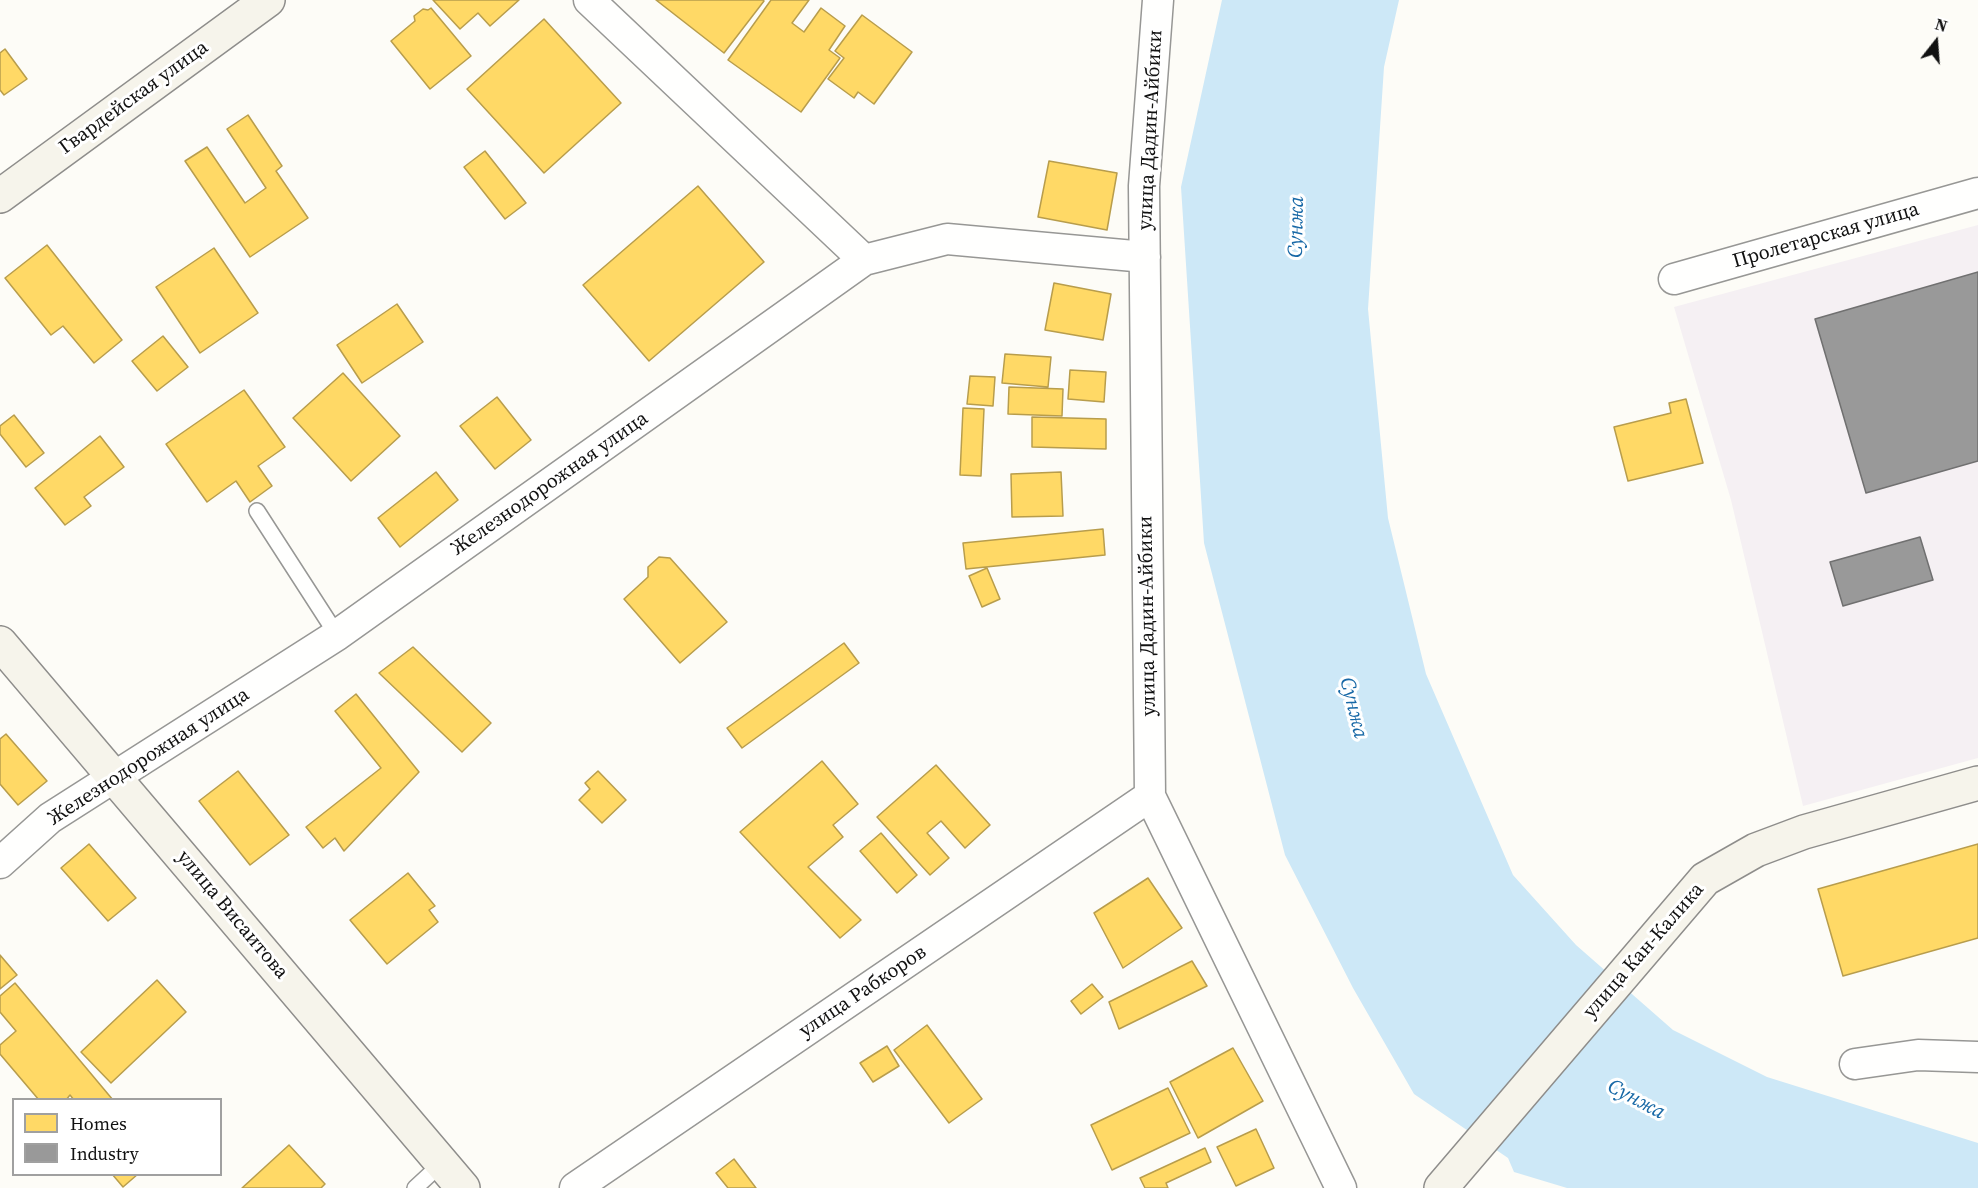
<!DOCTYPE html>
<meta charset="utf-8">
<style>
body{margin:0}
#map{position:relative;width:1978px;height:1188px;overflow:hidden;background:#fdfcf7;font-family:"Source Serif 4",serif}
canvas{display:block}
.legend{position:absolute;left:12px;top:1098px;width:210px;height:78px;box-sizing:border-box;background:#fff;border:2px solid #a0a0a0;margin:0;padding:8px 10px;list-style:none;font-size:18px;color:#111}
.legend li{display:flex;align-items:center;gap:12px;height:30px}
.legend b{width:30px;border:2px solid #a0a0a0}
.north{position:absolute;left:1906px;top:12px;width:60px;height:60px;-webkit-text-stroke:4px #fff;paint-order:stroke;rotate:17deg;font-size:16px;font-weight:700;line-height:24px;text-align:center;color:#111}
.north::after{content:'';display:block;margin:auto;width:21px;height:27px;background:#111;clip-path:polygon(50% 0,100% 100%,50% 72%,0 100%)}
</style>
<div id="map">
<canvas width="1978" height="1188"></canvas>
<ul class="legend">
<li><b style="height:16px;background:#ffd966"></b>Homes</li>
<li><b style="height:16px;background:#999"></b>Industry</li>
</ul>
<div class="north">N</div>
</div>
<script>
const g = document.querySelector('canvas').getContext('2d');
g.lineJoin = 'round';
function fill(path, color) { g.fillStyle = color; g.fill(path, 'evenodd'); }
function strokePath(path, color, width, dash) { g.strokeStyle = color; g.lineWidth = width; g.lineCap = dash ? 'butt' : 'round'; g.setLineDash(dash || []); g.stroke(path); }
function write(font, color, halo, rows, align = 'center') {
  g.font = font + ' "Source Serif 4",serif'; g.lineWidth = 6; g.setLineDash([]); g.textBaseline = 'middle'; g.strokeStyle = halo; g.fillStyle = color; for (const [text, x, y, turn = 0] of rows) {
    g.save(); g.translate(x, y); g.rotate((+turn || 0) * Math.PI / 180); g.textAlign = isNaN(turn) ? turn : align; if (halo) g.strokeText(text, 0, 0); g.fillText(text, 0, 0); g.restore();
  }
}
const industrial = new Path2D(`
 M1978,225V758L1803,806L1731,500L1674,307Z`);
const water = new Path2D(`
 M1222,0H1399L1384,67L1368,309L1388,518L1426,674L1513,875L1576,945L1673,1030L1767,1077L1978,1143V1188H1567L1514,1172L1508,1158L1414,1094L1353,988L1285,855L1204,543L1181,187Z`);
const homes = new Path2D(`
 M433,0H519L490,26L478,13L460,29Z
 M656,0H763L764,1L724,53Z
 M771,0H809L792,23L804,32L821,8L845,26L829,50L840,58L801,112L728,60Z
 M431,8L471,56L430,89L391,41L415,21L414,16L423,9L428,10Z
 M862,15L912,52L874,104L858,92L854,98L828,79L844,58L835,51Z
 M544,19L621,103L544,173L467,89Z
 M5,49L27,79L4,95L0,90V53Z
 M248,115L282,166L276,171L308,218L250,257L185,161L207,147L245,203L266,188L227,129Z
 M485,151L526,203L505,219L464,167Z
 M1049,161L1117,173L1107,230L1038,217Z
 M698,186L764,262L649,361L583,285Z
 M47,245L122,340L94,363L63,326L51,335L5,278Z
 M214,248L258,313L200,353L156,287Z
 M1054,283L1111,294L1103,340L1045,330Z
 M397,304L423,342L362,383L337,345Z
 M163,336L188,367L157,391L132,361Z
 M1005,354L1051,357L1048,387L1002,383Z
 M1070,370L1106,372L1104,402L1068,399Z
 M343,373L400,436L351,481L293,418Z
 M970,376L995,377L993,406L967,404Z
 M1009,387L1063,389L1062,416L1008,414Z
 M244,390L285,447L258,466L272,486L250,502L236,481L207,502L166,444Z
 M497,397L531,440L495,469L460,426Z
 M1686,399L1703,463L1628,481L1614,427L1671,413L1669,403Z
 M963,408L984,409L981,476L960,475Z
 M14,415L44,453L26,467L0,434V426Z
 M1032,417L1106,419V449L1032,447Z
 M100,436L124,467L84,497L91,506L65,525L35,488Z
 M436,472L458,500L400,547L378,518Z
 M1061,472L1063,516L1012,517L1011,474Z
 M1103,529L1105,555L966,569L963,543Z
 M659,557L670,558L727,622L680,663L624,599L648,577V567Z
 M987,568L1000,599L982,607L969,576Z
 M844,643L859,663L742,748L727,728Z
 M413,647L491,723L462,752L379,673Z
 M356,694L419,772L344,851L335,838L323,848L306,827L381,768L335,711Z
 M6,734L47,781L18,805L0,784V739Z
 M822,761L858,804L833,825L843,837L808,867L861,920L840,938L740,832Z
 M936,765L990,825L965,848L941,821L927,833L949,858L930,875L877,817Z
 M238,771L289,835L250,865L199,801Z
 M598,771L626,800L602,823L579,800L590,789L585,783Z
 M881,833L917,875L897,893L860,851Z
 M89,844L136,898L108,921L61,868Z
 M1978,844V938L1843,976L1818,889Z
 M408,873L435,906L429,910L438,922L387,964L350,920Z
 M1148,878L1182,928L1123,968L1094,913Z
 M0,955L17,975L0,989Z
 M1192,961L1207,986L1119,1029L1109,1002Z
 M157,980L186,1012L111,1083L81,1052Z
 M15,983L113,1100H74L70,1095L66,1100H39L0,1054V1045L16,1031L0,1012V996Z
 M1092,984L1103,997L1081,1014L1071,1001Z
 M927,1025L982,1099L949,1123L894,1050Z
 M887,1046L899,1066L873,1082L860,1063Z
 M1233,1048L1263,1101L1198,1138L1170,1082Z
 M1168,1088L1190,1133L1112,1170L1091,1125Z
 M1256,1129L1274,1168L1236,1186L1217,1147Z
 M289,1145L325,1184L321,1188H242Z
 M1205,1148L1211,1162L1166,1183L1168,1188H1145L1140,1178Z
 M734,1159L756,1188H728L716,1173Z
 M112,1174H138L123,1187Z`);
const industry = new Path2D(`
 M1978,272V461L1866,493L1815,319Z
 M1920,537L1933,580L1843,606L1830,562Z`);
const lane = new Path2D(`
 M257,511L337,635
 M415,1188L442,1163`);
const street = new Path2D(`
 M589,0L864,260
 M1158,0L1144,186L1150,796L1341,1188
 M1674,279L1978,193
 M0,863L50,818L337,635L864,260L947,239L1145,257
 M1855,1064L1918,1055L1978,1057
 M575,1188L1150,796`);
const secondary = new Path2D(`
 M0,196L268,0
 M0,643L463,1188
 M1441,1188L1705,879L1756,850L1804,832L1978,783`);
const streetNames = [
 ["Гвардейская улица",134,98,-36],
 ["улица Дадин-Айбики",1151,130,-87],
 ["Пролетарская улица",1826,236,-16],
 ["Железнодорожная улица",550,484,-35],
 ["улица Дадин-Айбики",1148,616,-91],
 ["Железнодорожная улица",149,757,-33],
 ["улица Висаитова",232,915,50],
 ["улица Кан-Калика",1644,951,-49],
 ["улица Рабкоров",863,992,-34]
];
const waterNames = [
 ["Сунжа",1297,227,-89],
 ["Сунжа",1353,708,76],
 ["Сунжа",1636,1100,28]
];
fill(industrial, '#f5f0f3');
fill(water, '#cde8f7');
fill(homes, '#ffd966');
strokePath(homes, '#b89d4c', 1.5);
fill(industry, '#999');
strokePath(industry, '#707070', 1.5);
strokePath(lane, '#979795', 18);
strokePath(street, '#979795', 33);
strokePath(secondary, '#8e8d8b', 36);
strokePath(lane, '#fffffe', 15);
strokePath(street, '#fffffe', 30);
strokePath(secondary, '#f6f4eb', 33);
write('20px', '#111', '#fff', streetNames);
write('italic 21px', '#1768a6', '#fff', waterNames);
</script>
